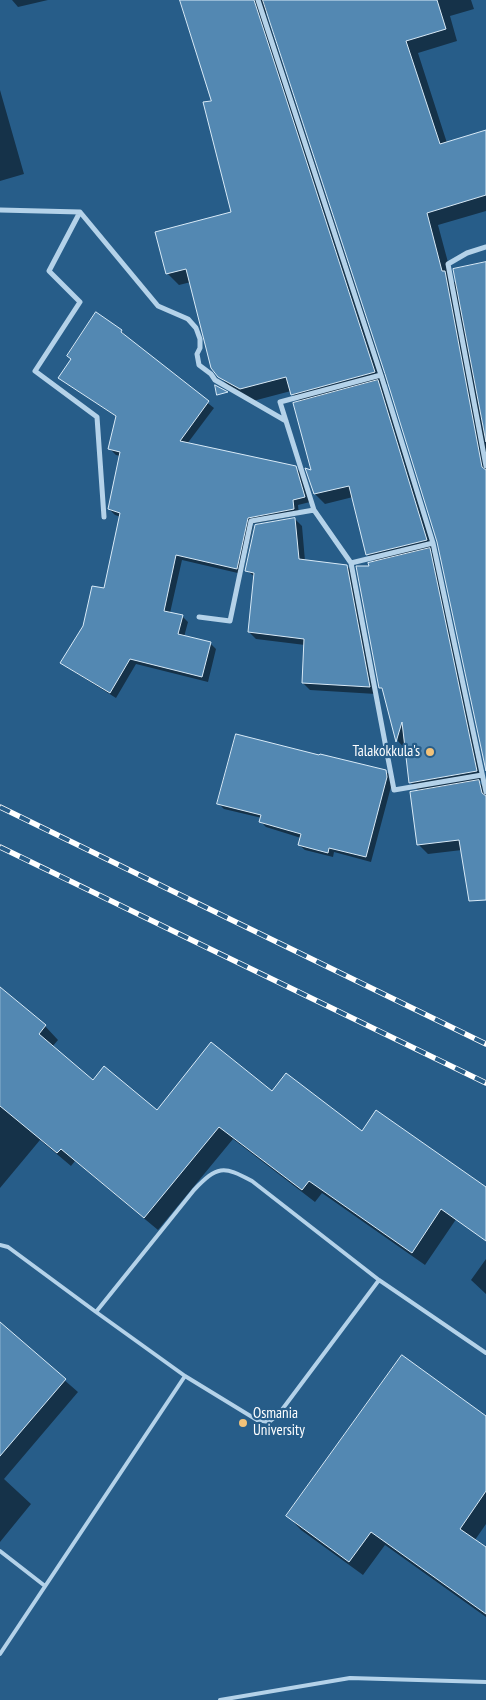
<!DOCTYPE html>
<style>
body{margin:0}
canvas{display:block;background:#275d89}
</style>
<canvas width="486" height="1700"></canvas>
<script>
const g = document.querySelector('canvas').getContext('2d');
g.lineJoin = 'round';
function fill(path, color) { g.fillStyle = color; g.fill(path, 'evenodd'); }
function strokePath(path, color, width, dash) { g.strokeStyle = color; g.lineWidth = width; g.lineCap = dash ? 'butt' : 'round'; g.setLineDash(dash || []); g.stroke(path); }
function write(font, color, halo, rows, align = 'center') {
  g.font = font + ' "PT Sans Narrow",sans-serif'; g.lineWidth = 4.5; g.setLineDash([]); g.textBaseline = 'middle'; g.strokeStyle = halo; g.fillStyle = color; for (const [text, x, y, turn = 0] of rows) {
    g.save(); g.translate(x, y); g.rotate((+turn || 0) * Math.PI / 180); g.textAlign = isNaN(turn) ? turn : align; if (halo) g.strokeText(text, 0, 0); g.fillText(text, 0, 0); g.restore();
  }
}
const shadow = new Path2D(`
 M12,0H48L18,7Z
 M181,0H471L474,9L450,16L457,41L418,53L447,143L486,131V211L438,225L453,281L458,285L486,263V765L438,541L386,373L267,9L266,14L387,384L382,386L388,392L436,550L431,551L438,558L485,780L478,781L486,789V861L462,850L428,854L418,844L419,791L410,782L406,750L398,741L384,691L380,687L371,568L376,563L367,554L353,497L325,504L315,494L313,471L301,402L292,394L291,391L253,401L232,389L219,376L191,282L179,285L167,273L232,213L212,101Z
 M0,90L24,174L0,181Z
 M121,331L127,337L126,338L214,408L187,444L295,467L301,473L310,502L298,505L299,515L251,524L253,526L242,574L182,560L170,613L182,616L188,622L184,637L210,643L216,649L208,682L136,664L116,698L68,668L62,663L105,590L121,517L115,515L109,509L120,456L116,455L110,449L117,417L66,383L60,377Z
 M295,519L302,526L305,561L346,565L353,572L376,694L310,690L303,683L305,645L256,639L249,632L255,577L246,570Z
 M320,757L385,771L391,776L392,783L371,862L334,852L333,857L305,850L299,845L301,838L266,827L261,822L262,818L224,809L219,804Z
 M0,988L45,1026L58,1040L52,1047L93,1081L157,1112L273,1092L478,1187L425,1265L322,1193L315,1202L233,1139L158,1230L75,1161L71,1166L40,1140L0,1188Z
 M486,1259V1294L471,1280Z
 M0,1324L78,1392L4,1479L31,1504L0,1542Z
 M486,1443V1524L475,1540L486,1549V1617L385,1545L363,1575L301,1530L288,1516Z`);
const building = new Path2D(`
 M180,0H254L375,372L291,395L286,377L240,389L218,377L211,368L186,269L166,274L155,232L231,212L203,102L211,101Z
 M263,0H437L446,29L406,41L440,144L486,130V195L427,213L442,271H445L482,467L486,470V771L437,542L385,374Z
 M486,262V442L453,269Z
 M96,312L122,330L121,332L209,401L180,441L296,466L305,497L293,500L294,509L248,518L237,569L176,555L164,611L183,615L178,634L211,642L202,677L130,659L110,693L60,663L83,626L92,586L104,588L120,513L108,509L120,452L108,449L116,416L58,378L71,359L67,356Z
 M378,380L427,540L366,555L349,486L314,494L305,468L311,470L293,403Z
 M215,385L228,392L217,395Z
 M295,518L299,559L347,565L370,687L302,683L304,639L248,632L254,573L245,571L255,525Z
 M430,548L477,771L409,783L402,722L396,742L382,688H379L356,566H369L368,563Z
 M236,734L319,755L320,754L386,770L387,777L366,857L329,848L328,853L298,845L301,834L259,822L261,815L217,804Z
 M479,780L482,793L486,796V900L469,901L459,840L417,845L410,792Z
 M0,987L46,1025L39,1034L93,1080L104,1066L157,1110L211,1042L272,1091L286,1073L362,1131L376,1110L486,1187V1241L441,1209L412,1253L309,1181L302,1190L219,1127L144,1218L61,1149L57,1153L0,1106Z
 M0,1322L66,1379L0,1456Z
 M402,1355L486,1416V1491L460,1529L486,1547V1614L371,1532L349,1562L286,1516Z`);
const lane = new Path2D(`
 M0,1245L8,1247L96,1312L194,1190C217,1166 223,1165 252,1181L379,1280L486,1353
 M96,1312L185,1376L257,1420L269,1422L278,1415L379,1280
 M0,1551L45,1586
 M0,1654L185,1376
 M220,1700L350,1678L486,1682`);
const street = new Path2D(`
 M258,0L381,375L433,543L486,792
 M0,210L80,212L158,306L188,319L196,328L200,339V348L197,354L199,365L211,374L215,380L286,421
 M80,212L49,271L80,302L35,371L97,417L104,517
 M486,247L467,253L448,264L486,466
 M381,375L280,402L314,510L351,563L394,790L482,775
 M351,563L433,543
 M199,617L230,621L251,521L314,510`);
const rail = new Path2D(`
 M0,807L486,1044
 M0,847L486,1083`);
const markers = [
 [430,752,5,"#f2c279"],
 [243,1423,5,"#f2c279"]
];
const poiNames = [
 ["Talakokkula's",420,752],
 ["Osmania",253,1414,"left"],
 ["University",253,1431,"left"]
];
fill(shadow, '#0007');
fill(building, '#5388b2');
strokePath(building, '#d8eaf7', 1);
strokePath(lane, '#b4d2e9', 4);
strokePath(street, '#b4d2e9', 5);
strokePath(rail, '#fff', 5.5);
strokePath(rail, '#275d89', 4, [11]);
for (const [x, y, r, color] of markers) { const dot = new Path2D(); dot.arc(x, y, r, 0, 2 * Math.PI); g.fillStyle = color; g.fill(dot); strokePath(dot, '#275d89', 2); }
write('15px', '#fff', '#275d89', poiNames, 'right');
</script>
